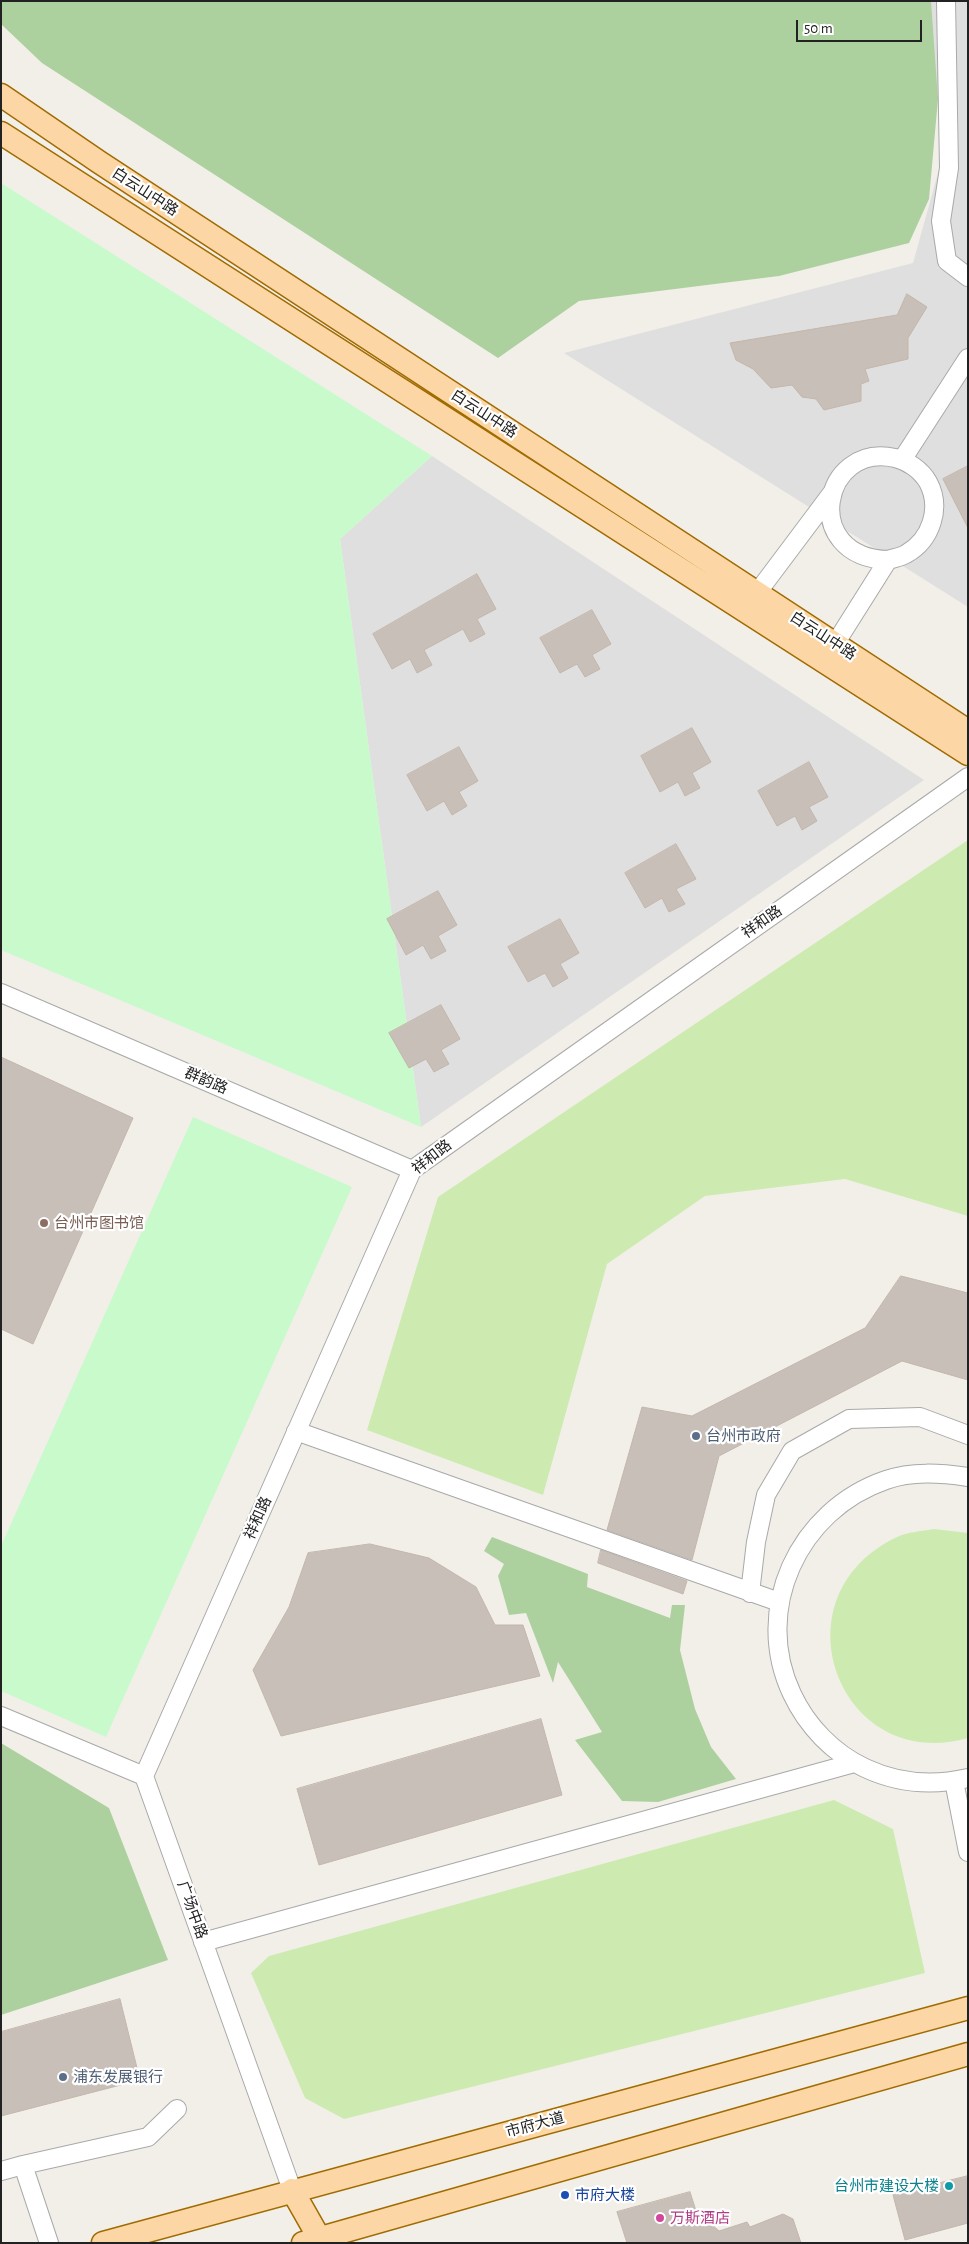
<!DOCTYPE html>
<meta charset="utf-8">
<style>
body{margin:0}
#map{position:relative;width:969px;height:2244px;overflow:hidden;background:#f2efe9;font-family:"Alegreya Sans",sans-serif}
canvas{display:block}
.frame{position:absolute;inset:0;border:2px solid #222;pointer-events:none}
.scale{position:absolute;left:796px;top:20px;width:126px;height:22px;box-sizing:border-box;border:2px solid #222;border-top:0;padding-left:6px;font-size:15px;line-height:18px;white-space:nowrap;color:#222;-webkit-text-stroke:4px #fff;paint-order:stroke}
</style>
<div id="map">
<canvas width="969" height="2244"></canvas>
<div class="frame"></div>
<div class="scale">50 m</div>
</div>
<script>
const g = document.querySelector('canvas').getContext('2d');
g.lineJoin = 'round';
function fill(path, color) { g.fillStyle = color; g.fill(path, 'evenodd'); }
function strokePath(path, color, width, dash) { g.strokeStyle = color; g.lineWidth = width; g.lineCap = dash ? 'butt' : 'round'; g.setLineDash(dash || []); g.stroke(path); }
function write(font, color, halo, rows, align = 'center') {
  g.font = font + ' "Alegreya Sans","Noto Sans SC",sans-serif'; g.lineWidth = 4.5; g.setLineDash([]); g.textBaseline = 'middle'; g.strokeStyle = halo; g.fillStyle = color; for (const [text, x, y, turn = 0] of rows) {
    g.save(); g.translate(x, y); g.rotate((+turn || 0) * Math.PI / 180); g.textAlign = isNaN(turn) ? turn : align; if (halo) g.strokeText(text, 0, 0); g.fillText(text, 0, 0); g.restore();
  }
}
const residential = new Path2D(`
 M929,1H968V607L564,353L913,263L943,155Z
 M432,456L924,780L421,1127L340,539Z`);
const grass = new Path2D(`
 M968,840V1216L845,1179L705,1196L607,1264L543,1495L367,1430L438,1197Z
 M934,1529L968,1533V1738C839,1775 772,1596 897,1537C907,1532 922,1531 934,1529Z
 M834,1800L893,1829L925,1973L344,2119L305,2098L251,1973L269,1956Z`);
const forest = new Path2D(`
 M1,1H931L938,99L929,199L909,243L779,276L579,301L498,358L42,63L1,24Z
 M492,1537L588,1574L587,1587L670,1618L672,1605H685L680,1650L695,1709L711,1747L736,1779L658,1802L622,1801L575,1740L602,1732L558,1662L553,1683L526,1613L509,1615L498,1576L504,1564L484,1551Z
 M1,1743L109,1808L168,1960L1,2015Z`);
const park = new Path2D(`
 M1,183L432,456L340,539L421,1127L1,950Z
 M193,1117L352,1187L106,1737L1,1691V1546Z`);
const building = new Path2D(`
 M907,294L927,307L908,338V359L865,369L869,381L861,384V401L824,410L816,399L802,397L792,385L771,388L753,369L736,360L730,343L897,315Z
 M968,466V528L943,479Z
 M477,574L496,609L477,619L485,634L470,642L463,629L424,650L432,665L417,673L410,659L392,669L373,634Z
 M592,610L611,644L592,655L600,669L585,677L577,664L560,673L540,638Z
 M692,728L711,762L692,773L700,788L685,796L678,782L660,792L641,756Z
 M459,747L478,781L459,792L467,806L452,815L444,801L427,811L407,775Z
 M809,762L828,797L809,807L817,821L802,830L795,816L777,826L758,791Z
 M676,844L696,879L676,889L685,904L669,912L662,898L645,908L625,873Z
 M438,891L457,925L438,936L446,951L431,959L423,945L406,955L387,919Z
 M560,919L579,953L560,964L568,978L553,987L545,973L528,982L508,947Z
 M441,1005L460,1039L441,1050L449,1064L434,1072L426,1059L409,1068L389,1033Z
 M1,1057L133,1118L33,1344L1,1329Z
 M901,1276L968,1293V1380L902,1361L719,1456L692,1560L607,1530L642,1407L692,1416L865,1328Z
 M370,1544L429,1558L476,1587L495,1625H523L540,1676L281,1736L253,1670L289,1607L308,1553Z
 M601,1550L687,1581L683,1594L598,1563Z
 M541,1719L562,1795L319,1865L297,1789Z
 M120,1999L140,2080L1,2116V2032Z
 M968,2176V2223L905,2240L893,2195Z
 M690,2192L698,2217L710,2223L719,2231L747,2222L750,2227L783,2214L793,2219L801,2243H627L617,2212Z`);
const minor = new Path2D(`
 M946,1L949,168L941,221L947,261L968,277
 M902,460L968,358
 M757,593L832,493
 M835,644L888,560C894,558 901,557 906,554C931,540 942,508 928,482C921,470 908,461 895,458C822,441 799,557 888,560
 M1,993L412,1170
 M296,1431L779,1602
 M968,1477C940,1473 912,1471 886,1480C798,1510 752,1610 792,1694C807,1726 833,1753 865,1768C897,1783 933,1786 968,1778
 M750,1593L756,1542L766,1495L792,1451L849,1419L920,1417L968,1435
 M1,1716L144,1776L292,2190
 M144,1776L412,1170L968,777
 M954,1781L968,1852
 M203,1942L854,1763
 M23,2165L148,2137L177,2109
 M1,2171L23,2165L49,2243`);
const major = new Path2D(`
 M1,95L99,162L968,731
 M1,133L968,754
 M292,2190L322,2243
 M103,2243L968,2008
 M303,2243L968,2054`);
const markers = [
 [44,1223,5,"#8d6e63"],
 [696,1436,5,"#5c6f8a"],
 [63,2077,5,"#5c6f8a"],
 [949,2186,5,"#0f9aa8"],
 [565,2195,5,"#1a4fb4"],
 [660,2218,5,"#d1479c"]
];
const streetNames = [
 ["白云山中路",145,192,33],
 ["白云山中路",484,414,33],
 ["白云山中路",823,636,33],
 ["祥和路",762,922,-35],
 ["群韵路",206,1081,23],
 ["祥和路",432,1157,-38],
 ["祥和路",258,1518,-66],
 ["广场中路",192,1910,70],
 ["市府大道",535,2125,-15]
];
const educationNames = [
 ["台州市图书馆",54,1223]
];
const serviceNames = [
 ["台州市政府",706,1436],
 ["浦东发展银行",73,2077]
];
const cultureNames = [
 ["台州市建设大楼",939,2186]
];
const transitNames = [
 ["市府大楼",575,2195]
];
const hotelNames = [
 ["万斯酒店",670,2218]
];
fill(residential, '#e0dfdf');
fill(grass, '#cdebb0');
fill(forest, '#add19e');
fill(park, '#c8facc');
fill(building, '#c7bfb8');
strokePath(building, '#c4b6ab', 1);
strokePath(minor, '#a9a9a9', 20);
strokePath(major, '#a06b00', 25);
strokePath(minor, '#fff', 18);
strokePath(major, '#fcd6a4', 22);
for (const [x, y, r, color] of markers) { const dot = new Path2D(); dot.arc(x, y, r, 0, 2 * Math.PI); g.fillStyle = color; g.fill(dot); strokePath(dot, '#fff', 2); }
write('15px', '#222', '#fff', streetNames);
write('15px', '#785e54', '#fff', educationNames, 'left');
write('15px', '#4e5e75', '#fff', serviceNames, 'left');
write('15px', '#0d838f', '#fff', cultureNames, 'right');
write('15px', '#164399', '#fff', transitNames, 'left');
write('15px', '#b23c85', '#fff', hotelNames, 'left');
</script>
